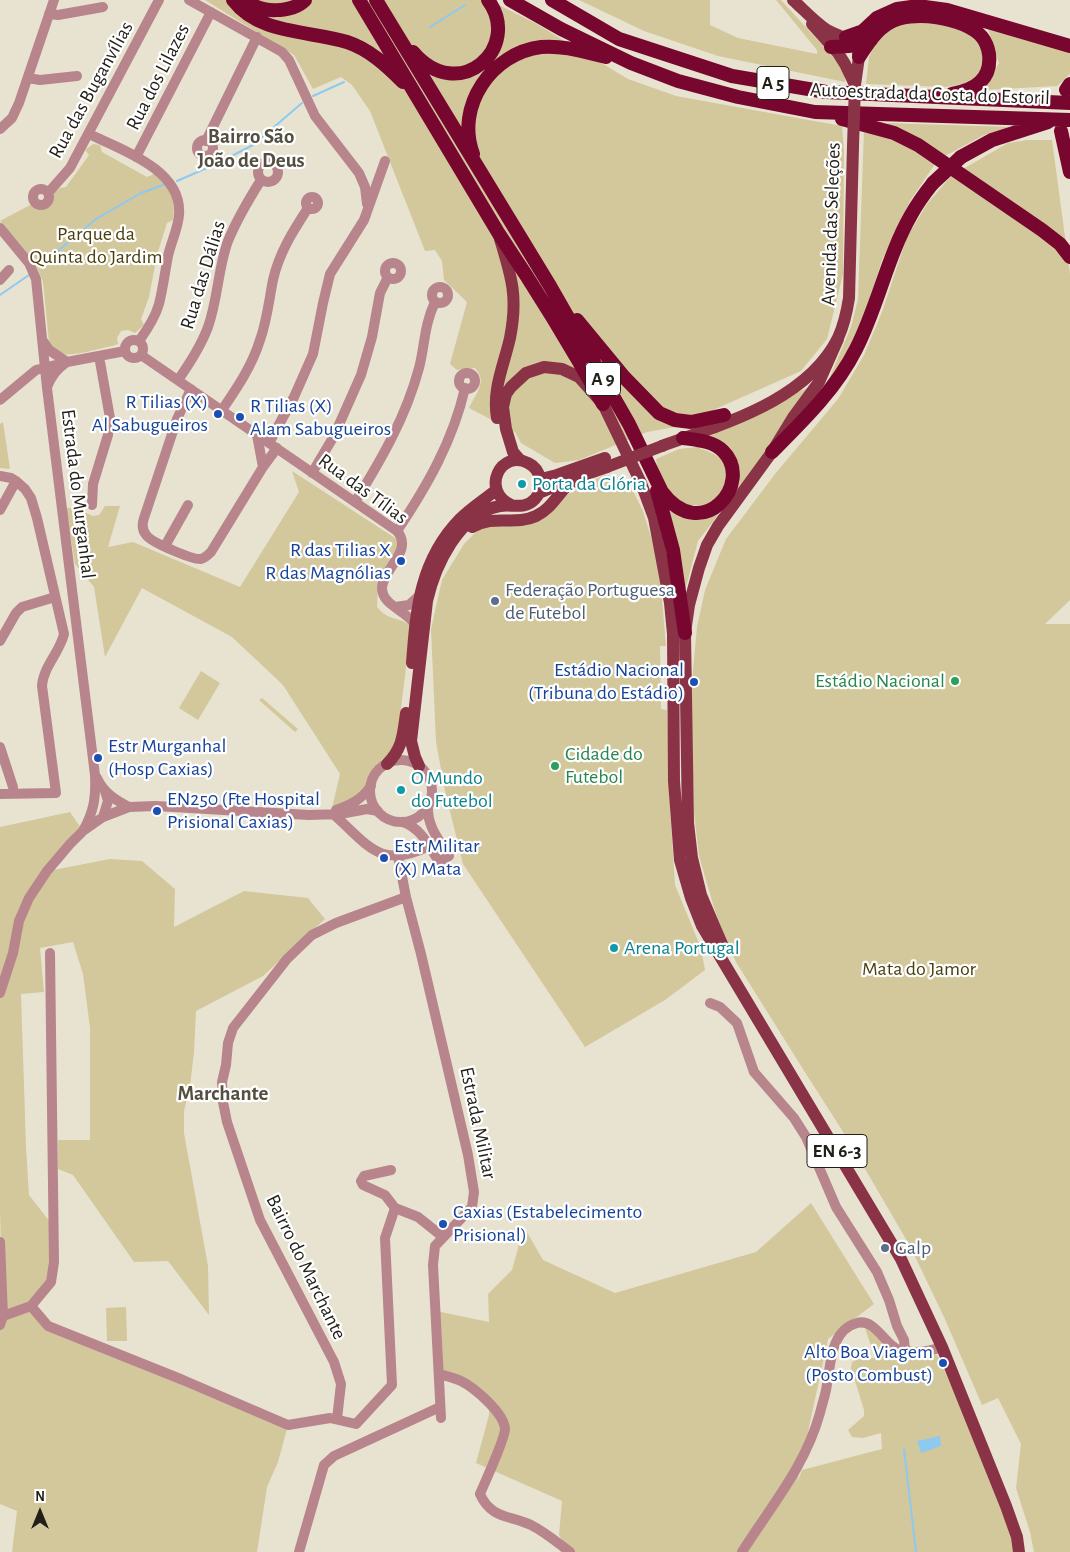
<!DOCTYPE html>
<meta charset="utf-8">
<style>
body{margin:0}
#map{position:relative;width:1070px;height:1552px;overflow:hidden;background:#e8e3d1;font-family:"Alegreya Sans",sans-serif}
canvas{display:block}
.north{position:absolute;left:15px;top:1487px;width:50px;height:50px;-webkit-text-stroke:4px #fff;paint-order:stroke;rotate:0deg;font-size:14px;font-weight:700;line-height:20px;text-align:center;color:#211f18}
.north::after{content:'';display:block;margin:auto;width:18px;height:22px;background:#211f18;clip-path:polygon(50% 0,100% 100%,50% 72%,0 100%)}
</style>
<div id="map">
<canvas width="1070" height="1552"></canvas>
<div class="north">N</div>
</div>
<script>
const g = document.querySelector('canvas').getContext('2d');
g.lineJoin = 'round';
function fill(path, color) { g.fillStyle = color; g.fill(path, 'evenodd'); }
function strokePath(path, color, width, dash) { g.strokeStyle = color; g.lineWidth = width; g.lineCap = dash ? 'butt' : 'round'; g.setLineDash(dash || []); g.stroke(path); }
function write(font, color, halo, rows, align = 'center') {
  g.font = font + ' "Alegreya Sans",sans-serif'; g.lineWidth = 4.5; g.setLineDash([]); g.textBaseline = 'middle'; g.strokeStyle = halo; g.fillStyle = color; for (const [text, x, y, turn = 0] of rows) {
    g.save(); g.translate(x, y); g.rotate((+turn || 0) * Math.PI / 180); g.textAlign = isNaN(turn) ? turn : align; if (halo) g.strokeText(text, 0, 0); g.fillText(text, 0, 0); g.restore();
  }
}
const green = new Path2D(`
 M205,0H489L535,23L628,79L676,96L842,126L844,151L843,274L827,339L801,371L675,427L647,432L579,460L555,463L521,443L515,432L469,408C476,393 488,382 475,368L457,370L450,364L467,302L444,280L442,261L435,250L425,251L370,111L352,85L341,77L313,89L294,55Z
 M579,0H710V25L738,38L817,54V50L776,0H781L834,58L845,72V82L718,56L644,31Z
 M905,22L948,24L967,33L980,44L983,54V66L976,77L962,84L946,87L866,84L869,57L879,36Z
 M988,29L1070,52V74L1057,86L984,90L999,63Z
 M886,123L1013,127L984,135L945,156Z
 M864,130L899,141L935,164L910,201L882,260L862,323L842,363L827,384L851,327L858,299Z
 M1027,140H1052L1070,274V600L1045,624H1070V1552H1034L1030,1532L1016,1488L1021,1444L998,1398L982,1405L944,1317L910,1246L847,1138L808,1077L736,962L728,944L715,911L699,856L694,813L691,692L697,627L705,590L726,539L775,474L838,399L864,355L882,312L907,237L927,204L951,176L1008,143Z
 M93,144L100,145L102,152L147,177L154,174C169,188 177,199 173,220L167,223L157,255L149,297L141,319L144,325L135,333L128,330L121,331L117,338L118,344L112,346C100,348 71,358 60,353C54,351 52,347 49,342L43,282L38,270L26,251L0,221L32,204L39,208L47,207L54,193L60,188L66,187L89,155L85,150Z
 M807,388L765,455L698,541L685,591L667,510L684,517L714,514L735,458L728,445L706,435Z
 M3,422L10,469L0,468V424Z
 M697,447C703,450 713,452 718,457C732,467 728,493 714,501C705,507 690,505 679,504C667,491 658,478 656,459L679,449Z
 M292,471L395,538L399,543V547L378,584L377,607C380,610 382,613 386,615C394,620 406,619 411,628L396,748L377,764L361,796L332,808L340,774L283,685L232,637L142,588L105,657L94,587L75,564L66,508L84,507L86,513L93,516L99,515L105,506H120L108,547L133,542L240,587L299,492Z
 M604,475L617,477L630,485L643,511L659,563L666,646H660L661,709L667,710L670,808L675,885L701,948L705,970L665,1000L585,1047L463,864L445,791L436,742L431,629L442,580L464,544L484,524L533,513Z
 M201,671L220,683L198,720L179,708Z
 M262,698L298,729L295,732L259,700Z
 M70,812L83,831L48,871L110,859L142,861L175,889L174,927L244,891L308,898L325,919L263,976L196,1011L194,1052L190,1086L184,1111V1133L208,1266L209,1315L168,1261L134,1262L73,1175L58,1169V1140H90V1028L83,974L73,942L40,948L44,992L21,994L26,1147L29,1195L54,1227L51,1282L32,1306L48,1326L288,1425L278,1462L267,1487L257,1552H12L17,1511L0,1504V1325L3,1316L0,1212V827Z
 M811,1203L874,1304L828,1339L797,1483L802,1470L882,1449L881,1433L863,1438L852,1437L848,1430L864,1416V1410L851,1368L852,1362L861,1357L875,1358L865,1328L871,1329L915,1355H937L962,1408L1009,1526L1015,1552H562L568,1550L559,1535L562,1501L476,1463L489,1415V1402L461,1381L438,1374L436,1311L489,1322L488,1294L512,1270L524,1227L543,1260L615,1293L756,1252Z
 M126,1307L127,1341H107L106,1308Z`);
const water = new Path2D(`
 M940,1436L941,1446L921,1453L917,1441Z`);
const stream = new Path2D(`
 M430,27L465,5
 M313,96L344,82
 M177,181L216,164L253,145L302,103
 M39,267L96,219L141,193L166,184
 M0,295L29,275
 M904,1449L916,1552`);
const minor = new Path2D(`
 M189,0L282,52L289,60L315,116L359,173L365,187L367,204
 M49,14L58,15L103,7
 M28,78L40,80L77,76
 M0,129L12,118L19,103L54,0
 M89,134C122,150 183,170 179,215C178,229 171,242 168,256C165,272 163,288 159,304C155,318 147,330 139,341
 M197 148a8 8 0 1 1 16 0a8 8 0 1 1-16 0Z
 M206,141L257,37
 M136,157L211,12
 M258 172a10 10 0 1 1 20 0a10 10 0 1 1-20 0Z
 M33 197a8 8 0 1 1 16 0a8 8 0 1 1-16 0Z
 M48,193L70,168L159,0
 M306 203a6 6 0 1 1 12 0a6 6 0 1 1-12 0Z
 M0,228L29,263L36,279L47,388L95,775C96,798 94,811 83,831
 M385 271a8 8 0 1 1 16 0a8 8 0 1 1-16 0Z
 M0,280L9,270
 M432 295a8 8 0 1 1 16 0a8 8 0 1 1-16 0Z
 M125 349a9 9 0 1 1 18 0a9 9 0 1 1-18 0Z
 M43,341L49,350L67,362C57,369 52,375 47,387
 M141,355L397,531C414,551 383,568 382,588C382,606 407,610 415,625
 M459 381a8 8 0 1 1 16 0a8 8 0 1 1-16 0Z
 M178,380C190,363 201,346 208,327C218,299 218,268 228,241C237,219 249,199 261,180
 M191,389L177,419L144,518C142,524 142,531 147,536C153,543 193,560 201,559C205,558 208,555 211,552L263,467L257,435
 M0,400L36,370L67,362L125,351
 M222,410C237,388 252,366 260,340C267,321 269,300 273,280C279,253 293,231 308,208
 M269,443L294,397L313,354L323,303L330,274L364,220L385,161
 M263,467L277,448
 M312,473L334,436L361,375L372,337L380,293L388,277
 M0,476L11,478L16,481L25,489L31,498L37,518L64,634C60,652 43,667 42,686L56,793L0,794
 M355,502C381,460 406,417 419,368C425,345 424,325 435,302
 M92,505L93,484L108,435L110,418L99,356
 M0,510L16,481
 M397,531C427,486 453,441 465,388
 M165,546L188,505
 M395,607L409,605L419,596
 M0,641L16,613L22,607L55,597
 M0,747L13,787
 M370 791a31 31 0 1 1 62 0a31 31 0 1 1-62 0Z
 M97,778C103,792 115,800 129,807
 M336,810C351,805 362,799 371,786
 M333,814C367,843 379,871 429,846
 M103,817L108,801L105,791
 M403,822C422,829 429,846 439,862L449,856C439,840 427,826 428,807
 M398,856L406,897L421,954L468,1155L474,1192L472,1207L435,1246L433,1265L441,1418
 M0,993L13,953L19,921L29,898L47,871L70,844L83,831L103,817L129,807L156,806L309,815L340,814L367,809L378,811
 M710,1003L720,1007L737,1023L754,1072L794,1118L806,1137L836,1207L877,1272L889,1300L897,1326L904,1340L905,1350
 M391,1170L364,1176L361,1181L363,1185L385,1195L395,1208L418,1217L443,1237
 M0,1242L3,1316L0,1325
 M31,1306L48,1326L183,1380L288,1425L330,1418L356,1424L392,1385L385,1238L395,1208
 M3,1316L31,1306L51,1282L54,1262L50,953
 M439,1374C446,1376 455,1378 461,1381C475,1388 504,1413 505,1429C505,1439 485,1482 480,1494C491,1519 510,1515 531,1525C545,1532 558,1543 570,1552
 M337,1419L341,1384L334,1362L260,1220L227,1122L223,1102L222,1082L226,1065L228,1043L233,1028L287,959L312,935L336,923L406,897
 M299,1552L324,1465L334,1456L440,1407
 M742,1552C771,1506 805,1467 820,1413C822,1404 826,1394 827,1384C831,1362 831,1330 857,1323C874,1318 884,1343 897,1349C911,1354 928,1352 942,1347`);
const major = new Path2D(`
 M793,0C804,10 815,22 827,30C838,36 846,37 856,45L859,57L855,85
 M812,24L838,53L845,64L855,85
 M497,418C492,389 504,365 510,338C518,298 512,278 500,239
 M662,446C722,424 807,401 838,338C844,325 847,311 849,298L853,146
 M520,460L513,452L506,429L503,407L506,394L511,387L526,373L544,367L562,369L579,377L603,404L641,483L654,518L670,603L673,634L674,781L680,860L691,898L702,926L718,953L901,1259L942,1347L1006,1506L1017,1537L1019,1552
 M541,479L557,475L605,458
 M539,493L569,480L607,467
 M472,527C494,514 515,526 536,516C549,510 555,499 564,489C571,483 579,478 587,474
 M412,663C416,609 420,560 460,519C471,508 484,500 496,490
 M387,764C403,748 403,734 406,713
 M419,766L415,757L411,741L427,601C435,566 459,513 500,506C512,504 525,510 535,499C545,488 541,469 528,463C501,449 480,490 511,505
 M722,944L701,895L692,858L688,823L685,633L689,605L699,568L707,545L718,526L772,452L794,416L819,382L838,339`);
const highway = new Path2D(`
 M233,0C260,35 308,30 347,42C369,49 387,66 403,82
 M247,0C259,14 292,13 305,0
 M359,0L499,234C536,289 571,346 603,404
 M376,0L550,286L629,424L662,492C702,546 755,483 723,451C713,441 697,440 683,438
 M510,0L561,29L631,63L678,81L738,97L815,112L1070,120
 M552,0L619,39L732,76L826,92L1070,103
 M846,37L863,31L877,18L897,9L918,6L947,10L1070,46
 M831,47L849,46L871,40
 M413,52C459,106 523,47 488,0
 M859,57C867,45 875,31 889,23C910,9 965,17 982,37C986,42 988,48 989,54C992,80 974,90 952,94
 M1066,90L1070,84
 M842,119L894,133L918,145L1042,230L1060,244L1070,257
 M1061,131L1070,172
 M473,154C455,106 492,53 541,47C563,45 585,52 606,57
 M961,157L992,140L1048,122
 M577,320L624,377L659,413L675,420L691,422L724,415
 M772,452C803,421 836,389 856,349C878,306 887,257 911,215C917,204 925,193 933,183
 M657,491L673,550L685,633`);
const majorBridge = new Path2D(`
 M853,146L855,85
 M607,467L662,446`);
const highwayBridge = new Path2D(`
 M933,183L961,157`);
const markers = [
 [218,414,5,"#1a4fb4"],
 [240,417,5,"#1a4fb4"],
 [522,484,5,"#0f9aa8"],
 [401,561,5,"#1a4fb4"],
 [495,601,5,"#5c6f8a"],
 [955,681,5,"#2e9e5b"],
 [694,682,5,"#1a4fb4"],
 [98,758,5,"#1a4fb4"],
 [555,766,5,"#2e9e5b"],
 [401,790,5,"#0f9aa8"],
 [157,811,5,"#1a4fb4"],
 [384,858,5,"#1a4fb4"],
 [614,948,5,"#0f9aa8"],
 [443,1224,5,"#1a4fb4"],
 [885,1248,5,"#5c6f8a"],
 [943,1363,5,"#1a4fb4"]
];
const shields = [
 [773,83,32],
 [603,379,35],
 [837,1151,60]
];
const shieldNames = [
 ["A 5",773,83],
 ["A 9",603,379],
 ["EN 6-3",837,1151]
];
const streetNames = [
 ["Rua dos Lilazes",158,77,-63],
 ["Rua das Buganvílias",91,90,-61],
 ["Autoestrada da Costa do Estoril",930,94,2],
 ["Avenida das Seleções",831,224,-88],
 ["Rua das Dálias",203,275,-73],
 ["Rua das Tílias",363,489,36],
 ["Estrada do Murganhal",78,494,83],
 ["Estrada Militar",478,1123,78],
 ["Bairro do Marchante",306,1267,64]
];
const parkNames = [
 ["Parque da",96,234],
 ["Quinta do Jardim",96,257],
 ["Mata do Jamor",919,969]
];
const transitNames = [
 ["R Tilias (X)",208,402,"right"],
 ["Al Sabugueiros",208,425,"right"],
 ["R Tilias (X)",250,406],
 ["Alam Sabugueiros",250,429],
 ["R das Tilias X",391,550,"right"],
 ["R das Magnólias",391,573,"right"],
 ["Estádio Nacional",684,670,"right"],
 ["(Tribuna do Estádio)",684,693,"right"],
 ["Estr Murganhal",108,746],
 ["(Hosp Caxias)",108,769],
 ["EN250 (Fte Hospital",167,799],
 ["Prisional Caxias)",167,822],
 ["Estr Militar",394,846],
 ["(X) Mata",394,869],
 ["Caxias (Estabelecimento",453,1212],
 ["Prisional)",453,1235],
 ["Alto Boa Viagem",933,1352,"right"],
 ["(Posto Combust)",933,1375,"right"]
];
const cultureNames = [
 ["Porta da Glória",532,484],
 ["O Mundo",411,778],
 ["do Futebol",411,801],
 ["Arena Portugal",624,948]
];
const serviceNames = [
 ["Federação Portuguesa",505,590],
 ["de Futebol",505,613],
 ["Galp",895,1248]
];
const leisureNames = [
 ["Estádio Nacional",945,681],
 ["Cidade do",565,754,"left"],
 ["Futebol",565,777,"left"]
];
const neighbourhoodNames = [
 ["Bairro São",251,137],
 ["João de Deus",251,161],
 ["Marchante",223,1094]
];
fill(green, '#d3c79c');
fill(water, '#8ecaf0');
strokePath(stream, '#8ecaf0', 2);
strokePath(minor, '#b8858d', 10);
strokePath(major, '#8a3347', 12);
strokePath(highway, '#77072f', 14);
strokePath(majorBridge, '#8a3347', 12);
strokePath(highwayBridge, '#77072f', 14);
for (const [x, y, r, color] of markers) { const dot = new Path2D(); dot.arc(x, y, r, 0, 2 * Math.PI); g.fillStyle = color; g.fill(dot); strokePath(dot, '#fff', 2); }
for (const [x, y, w] of shields) { const box = new Path2D(); box.roundRect(x - w / 2, y - 16.5, w, 33, 4); g.fillStyle = '#fff'; g.fill(box); strokePath(box, '#211f18', 1); }
write('bold 19px', '#211f18', null, shieldNames);
write('20px', '#211f18', '#fff', streetNames);
write('20px', '#4a3e0d', '#fff', parkNames);
write('20px', '#164399', '#fff', transitNames, 'left');
write('20px', '#0d838f', '#fff', cultureNames, 'left');
write('20px', '#4e5e75', '#fff', serviceNames, 'left');
write('20px', '#27864d', '#fff', leisureNames, 'right');
write('bold 21px', '#545041', '#fff', neighbourhoodNames);
</script>
